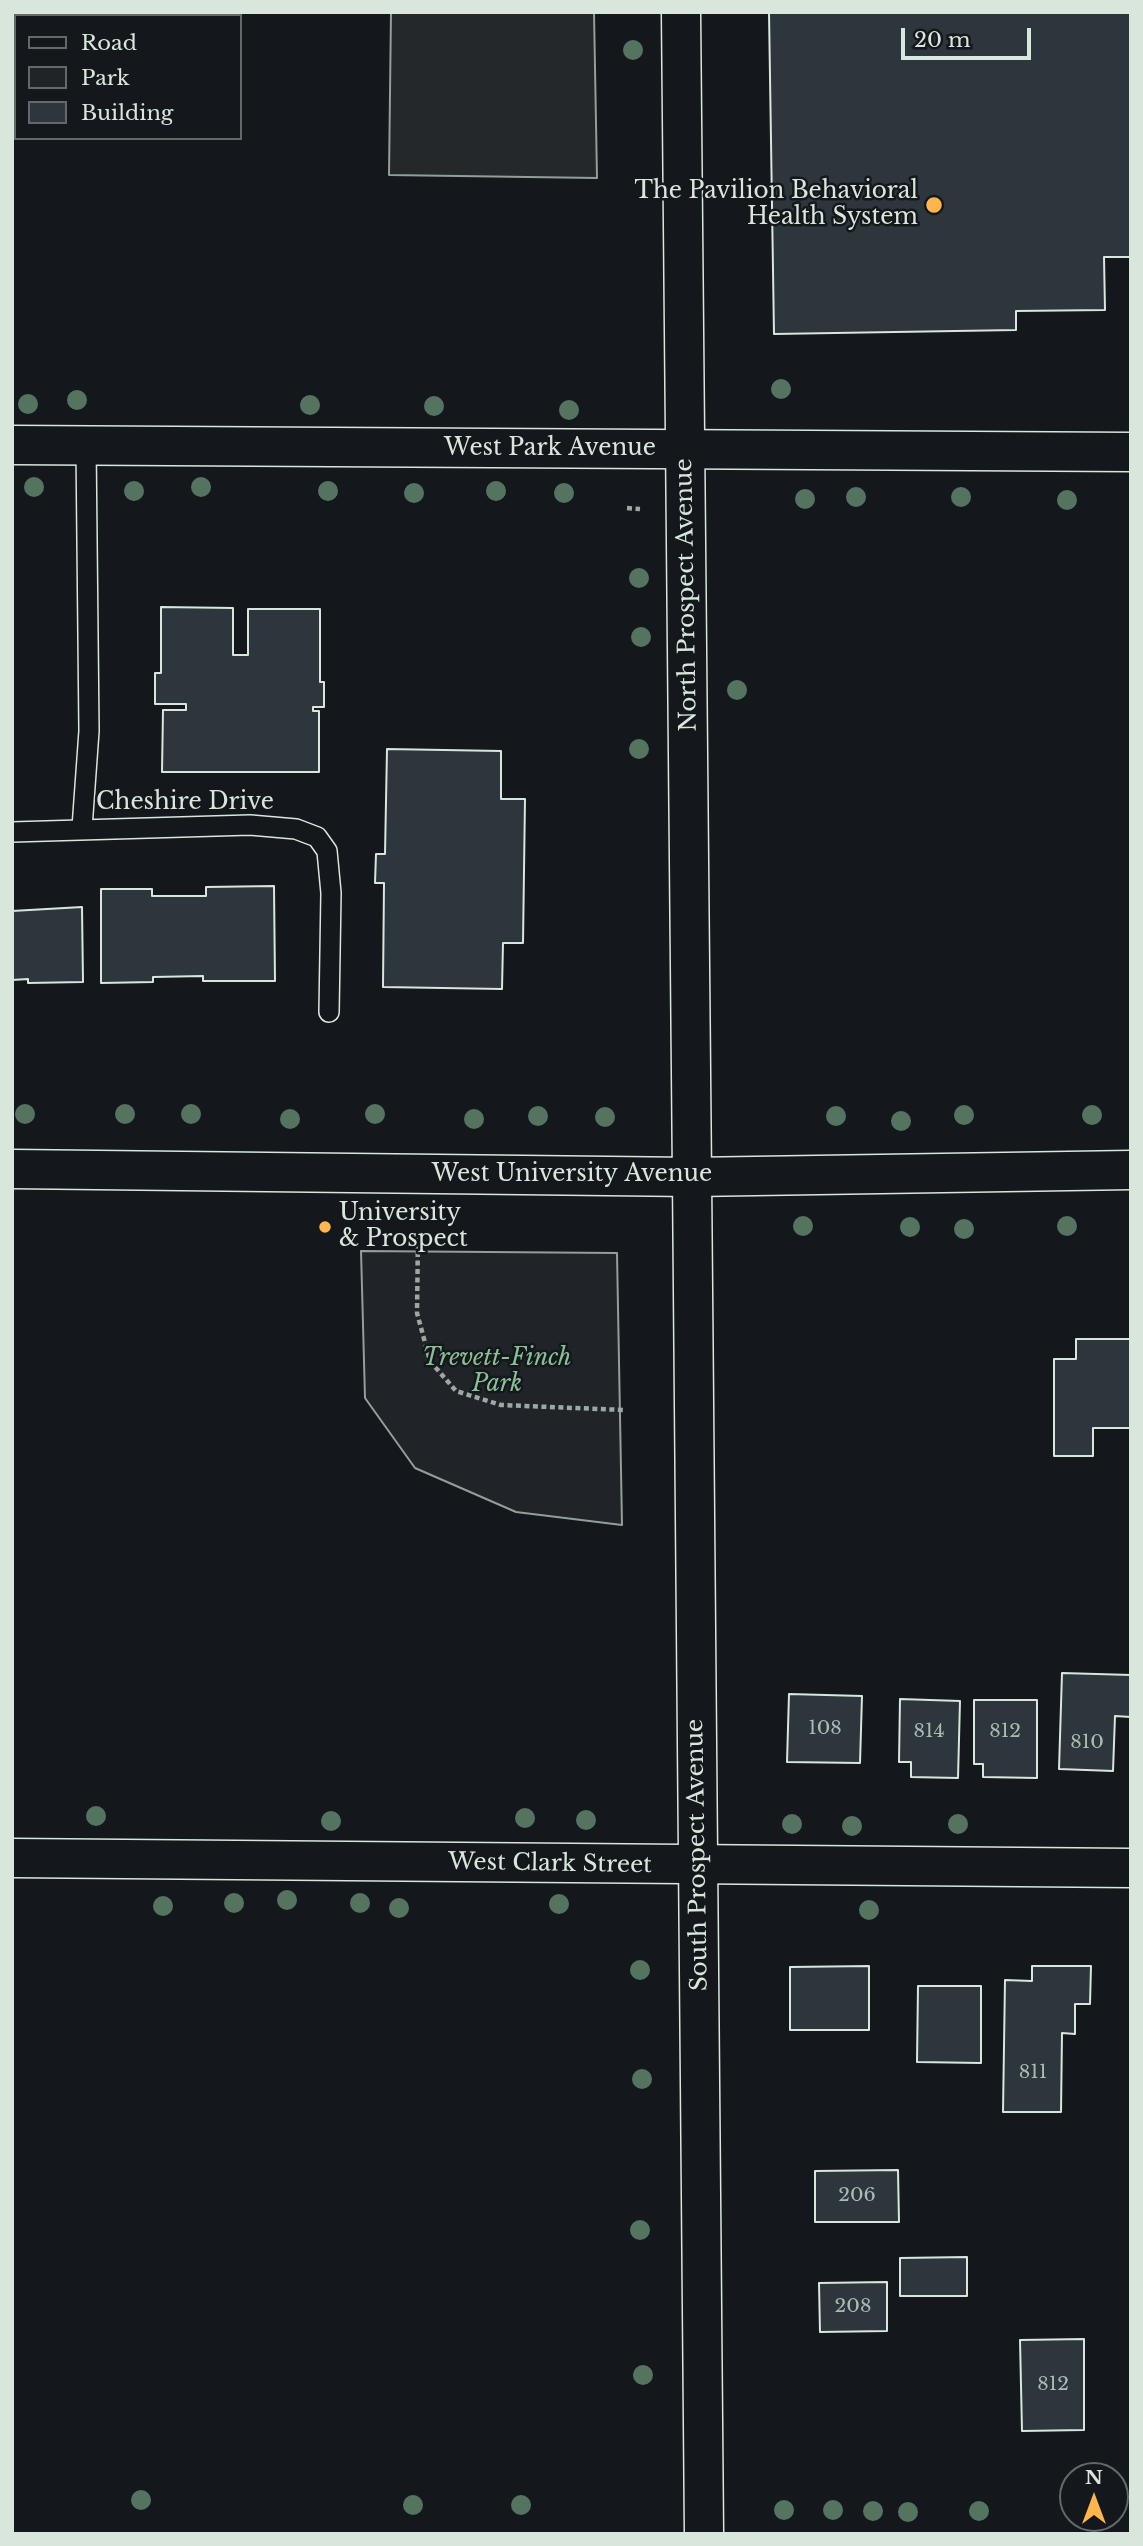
<!DOCTYPE html>
<style>
body{margin:0}
#map{position:relative;width:1143px;height:2546px;overflow:hidden;background:#14181c;font-family:"Libre Baskerville",serif}
canvas{display:block}
.frame{position:absolute;inset:0;border:14px solid #d8e6dc;pointer-events:none}
.legend{position:absolute;left:14px;top:14px;width:228px;height:126px;box-sizing:border-box;background:#14181c;border:2px solid #626a69;margin:0;padding:9px 12px;list-style:none;font-size:21px;color:#d8e6dc}
.legend li{display:flex;align-items:center;gap:14px;height:35px}
.legend b{width:35px;border:2px solid #626a69}
.north{position:absolute;left:1059px;top:2462px;width:70px;height:70px;box-sizing:border-box;background:#14181c;border:2px solid #626a69;border-radius:50%;rotate:0deg;font-size:19px;font-weight:700;line-height:28px;text-align:center;color:#d8e6dc}
.north::after{content:'';display:block;margin:auto;width:24px;height:32px;background:#ffb74d;clip-path:polygon(50% 0,100% 100%,50% 72%,0 100%)}
.scale{position:absolute;left:901px;top:28px;width:130px;height:32px;box-sizing:border-box;border:4px solid #d8e6dc;border-top:0;padding-left:9px;font-size:21px;line-height:24px;white-space:nowrap;color:#d8e6dc;-webkit-text-stroke:5px #14181c;paint-order:stroke}
</style>
<div id="map">
<canvas width="1143" height="2546"></canvas>
<div class="frame"></div>
<ul class="legend">
<li><b style="height:9px;background:#14181c"></b>Road</li>
<li><b style="height:19px;background:#202428"></b>Park</li>
<li><b style="height:19px;background:#2c363c"></b>Building</li>
</ul>
<div class="north">N</div>
<div class="scale">20 m</div>
</div>
<script>
const g = document.querySelector('canvas').getContext('2d');
g.lineJoin = 'round';
function fill(path, color) { g.fillStyle = color; g.fill(path, 'evenodd'); }
function strokePath(path, color, width, dash) { g.strokeStyle = color; g.lineWidth = width; g.lineCap = dash ? 'butt' : 'round'; g.setLineDash(dash || []); g.stroke(path); }
function write(font, color, halo, rows, align = 'center') {
  g.font = font + ' "Libre Baskerville",serif'; g.lineWidth = 5; g.setLineDash([]); g.textBaseline = 'middle'; g.strokeStyle = halo; g.fillStyle = color; for (const [text, x, y, turn = 0] of rows) {
    g.save(); g.translate(x, y); g.rotate((+turn || 0) * Math.PI / 180); g.textAlign = isNaN(turn) ? turn : align; if (halo) g.strokeText(text, 0, 0); g.fillText(text, 0, 0); g.restore();
  }
}
const green = new Path2D(`
 M361,1251L617,1253L622,1525L516,1512L415,1468L365,1398Z`);
const parking = new Path2D(`
 M391,12H594L597,178L389,175Z`);
const building = new Path2D(`
 M769,12H1131V257H1104L1105,310L1016,311V330L774,334Z
 M161,607L233,608V655H248V609H320V682H324V707H313V711H319V772H162L163,710H186V704H155V673H161Z
 M387,749L501,751V799H525L523,943H503L502,989L383,987L384,883H375L376,854H385Z
 M274,886L275,981H203V976L153,977V982L101,983V889H152V896H206V887Z
 M82,907L83,982L28,983V979L12,980V911Z
 M1076,1339H1131V1428H1093V1456H1054V1359H1076Z
 M1062,1673L1131,1675V1717L1115,1716L1113,1771L1059,1769Z
 M789,1694L862,1696L860,1763L787,1762Z
 M900,1699L960,1701L958,1778L911,1777V1762H899Z
 M974,1700H1037V1778L983,1777V1764H974Z
 M869,1966V2030H790V1967Z
 M1032,1966H1091L1090,2004H1075V2034L1062,2033L1061,2112H1003L1005,1980L1032,1981Z
 M918,1986H981V2063L917,2062Z
 M898,2170L899,2222H815V2171Z
 M967,2257V2296H900V2258Z
 M887,2282V2331L820,2332L819,2283Z
 M1084,2339V2430L1022,2431L1020,2340Z`);
const path = new Path2D(`
 M627,508L640,509
 M418,1235L417,1313L430,1361L456,1391L501,1405L624,1410`);
const service = new Path2D(`
 M82,828L89,731L86,445
 M12,832L250,825L296,829L317,837L327,851L331,893L329,1012`);
const minor = new Path2D(`
 M12,445L1131,452
 M12,1858L1131,1868`);
const secondary = new Path2D(`
 M692,1177L704,2534`);
const primary = new Path2D(`
 M681,12L692,1177
 M12,1169L692,1177L1131,1170`);
const trees = [
 [633,50],
 [781,389],
 [77,400],
 [28,404],
 [310,405],
 [434,406],
 [569,410],
 [34,487],
 [201,487],
 [134,491],
 [328,491],
 [496,491],
 [414,493],
 [564,493],
 [856,497],
 [961,497],
 [805,499],
 [1067,500],
 [639,578],
 [641,637],
 [737,690],
 [639,749],
 [25,1114],
 [125,1114],
 [191,1114],
 [375,1114],
 [964,1115],
 [1092,1115],
 [538,1116],
 [836,1116],
 [605,1117],
 [290,1119],
 [474,1119],
 [901,1121],
 [803,1226],
 [1067,1226],
 [910,1227],
 [964,1229],
 [96,1816],
 [525,1818],
 [586,1820],
 [331,1821],
 [792,1824],
 [958,1824],
 [852,1826],
 [287,1900],
 [234,1903],
 [360,1903],
 [559,1904],
 [163,1906],
 [399,1908],
 [869,1910],
 [640,1970],
 [642,2079],
 [640,2230],
 [643,2375],
 [141,2500],
 [413,2505],
 [521,2505],
 [784,2510],
 [833,2510],
 [873,2511],
 [979,2511],
 [908,2512]
];
const markers = [
 [934,205,9,"#ffb74d"],
 [325,1227,7,"#ffb74d"]
];
const numberNames = [
 ["108",825,1729],
 ["814",929,1732],
 ["812",1005,1732],
 ["810",1087,1743],
 ["811",1033,2073],
 ["206",857,2196],
 ["208",853,2307],
 ["812",1053,2385]
];
const poiNames = [
 ["The Pavilion Behavioral",918,192],
 ["Health System",918,218],
 ["University",339,1214,"left"],
 ["& Prospect",339,1240,"left"]
];
const streetNames = [
 ["West Park Avenue",550,449],
 ["North Prospect Avenue",687,595,-91],
 ["Cheshire Drive",185,803],
 ["West University Avenue",572,1175],
 ["South Prospect Avenue",698,1855,-91],
 ["West Clark Street",550,1864,1]
];
const parkNames = [
 ["Trevett-Finch",497,1359],
 ["Park",497,1385]
];
fill(green, '#202428');
strokePath(green, '#939e99', 2);
fill(parking, '#24282b');
strokePath(parking, '#939e99', 2);
fill(building, '#2c363c');
strokePath(building, '#d8e6dc', 2);
strokePath(service, '#d8e6dc', 22);
strokePath(minor, '#d8e6dc', 41);
strokePath(secondary, '#d8e6dc', 41);
strokePath(primary, '#d8e6dc', 41);
strokePath(path, '#9da8a2', 4.5, [5, 3.5]);
strokePath(service, '#14181c', 19);
strokePath(minor, '#14181c', 38);
strokePath(secondary, '#14181c', 38);
strokePath(primary, '#14181c', 38);
g.fillStyle = '#55745f';
for (const [x, y] of trees) { g.beginPath(); g.arc(x, y, 10, 0, 2 * Math.PI); g.fill(); }
for (const [x, y, r, color] of markers) { const dot = new Path2D(); dot.arc(x, y, r, 0, 2 * Math.PI); g.fillStyle = color; g.fill(dot); strokePath(dot, '#14181c', 2.5); }
write('19px', '#adbab4', null, numberNames);
write('23px', '#d8e6dc', '#14181c', poiNames, 'right');
write('23px', '#d8e6dc', '#14181c', streetNames);
write('italic 23px', '#8ac095', '#14181c', parkNames);
</script>
